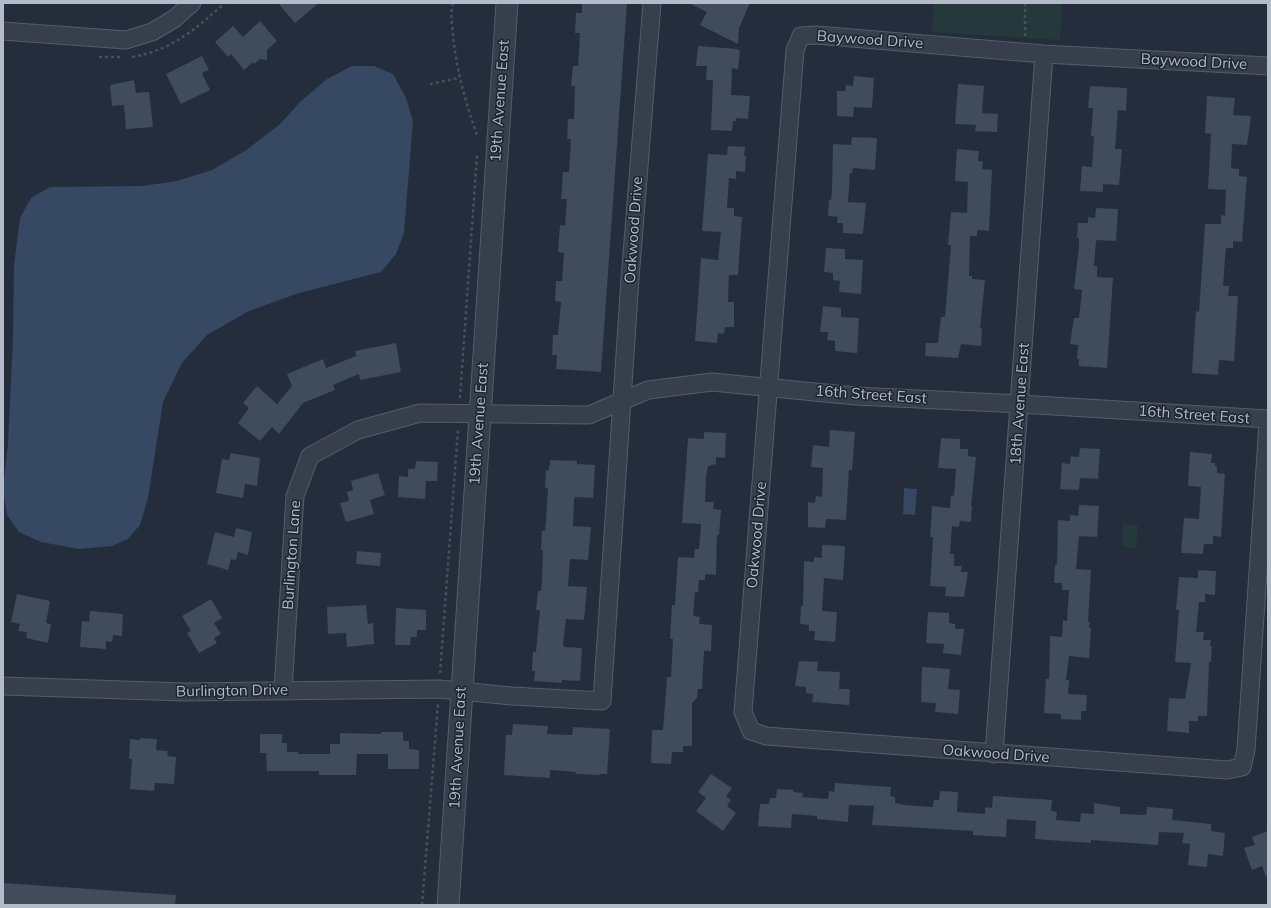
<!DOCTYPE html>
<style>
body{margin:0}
#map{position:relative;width:1271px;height:908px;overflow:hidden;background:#232d3c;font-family:Mulish,sans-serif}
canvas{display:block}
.frame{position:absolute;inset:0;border:4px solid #b3bac8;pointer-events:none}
</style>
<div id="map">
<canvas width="1271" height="908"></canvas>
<div class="frame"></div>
</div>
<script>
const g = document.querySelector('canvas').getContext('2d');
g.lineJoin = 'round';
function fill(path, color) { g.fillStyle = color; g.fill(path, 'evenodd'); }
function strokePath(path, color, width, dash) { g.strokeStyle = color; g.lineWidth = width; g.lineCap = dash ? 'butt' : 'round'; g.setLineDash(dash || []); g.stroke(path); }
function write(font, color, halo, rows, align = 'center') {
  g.font = font + ' Mulish,sans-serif'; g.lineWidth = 3; g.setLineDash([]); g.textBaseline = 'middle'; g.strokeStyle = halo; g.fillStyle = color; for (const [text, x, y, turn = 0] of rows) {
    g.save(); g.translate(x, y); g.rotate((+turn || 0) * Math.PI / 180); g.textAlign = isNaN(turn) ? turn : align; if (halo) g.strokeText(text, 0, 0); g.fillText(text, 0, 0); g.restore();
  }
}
const green = new Path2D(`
 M934,3H1062L1060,40L932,32Z
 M1123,524L1138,525L1136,548L1122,547Z`);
const water = new Path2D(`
 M352,66H374L393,74L406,98L413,121L404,233L396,254L381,272L299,293L249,311L207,335L182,363L163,402L148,498L140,525L128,539L112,546L79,549L41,542L19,532L7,515L3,489L8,444L13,337L14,266L20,218L31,198L50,187L142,186L177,181L212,170L245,151L279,125L301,101L327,79Z
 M904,488L917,489L915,515L903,514Z`);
const building = new Path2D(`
 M278,3H319L295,23Z
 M582,3H627L601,372L556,369L557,355H552L553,335H558L561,302L555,301L556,281H562L564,253L558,252L560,225L565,226L567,199H561L563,172H569L571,139H567L568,119H574L575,86H571L573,66H578L580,33H575L576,13H582Z
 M689,3H750L739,28L738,44L700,25L707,12Z
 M260,21L277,41L267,50V60L260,59L254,64L253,62L244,70L231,54L228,57L215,42L233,26L243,37Z
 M698,46L738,49L740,51L738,69L732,68L731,95L750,96L748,119L736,118V121H733L732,131L711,130L713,80H706L707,66H696Z
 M202,56L209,70L202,73L210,90L181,104L166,74Z
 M854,76L874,78L872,108L854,107L853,117L837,116V91H845L846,85L853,86Z
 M134,80L136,93L149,92L153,127L126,129L124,105L112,106L110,85Z
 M958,84L984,86L982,113L998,114L997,132L975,131L976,125L955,124Z
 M1090,86L1127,88L1126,111L1118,110L1115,149H1122L1119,185L1103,184V192L1080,191L1082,166L1092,167L1094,136H1091L1093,108H1088Z
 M1207,96L1235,98L1233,115L1251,116L1247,145L1232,144L1231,168L1239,169V176L1247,177L1242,242L1233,241V248H1226L1225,258L1223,286H1229L1228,296H1238L1234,361L1219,360L1218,375L1192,373L1196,311L1199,312L1205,224H1221V215L1225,216L1226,190L1208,189L1211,134L1205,133Z
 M852,137L877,138L875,170L853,168L852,173H850L848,202L866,203L863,234L843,233V223H837L838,217L828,216L829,200H831L832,191L833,144L851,145Z
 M728,146L745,147L744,156H746L745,172L736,171V179L729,178L727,208H734V216L742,217L738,275H729L728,302H734V327H725L724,334L718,333L717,343L695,341L701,258L718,260L721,232L702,231L708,154L727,155Z
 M957,149L979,151L978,161L983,162L982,169L992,170L989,231L977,230V236H970L969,276H972V279L985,280L980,328H982L981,346L961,344L958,358L925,356L926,343H938L941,317H945L951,245H948L951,212L967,213L968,182L955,181Z
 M1096,208L1118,209L1116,241L1096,240L1094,266H1097V277L1113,278L1107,368L1079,366V359H1077L1078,345L1070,344L1074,318H1079L1082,290L1074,289L1079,247V238H1077L1078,223H1088V217L1095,218Z
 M826,248L845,249V259L863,260L861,294L839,292L840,281L833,280V273L824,272Z
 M823,306L841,308V317L859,318L857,353L835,351V341L827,340L828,332H820Z
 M396,343L401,372L360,380L359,374L333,385L335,390L303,403L279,434L272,427L260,441L238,423L249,408L243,403L257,386L277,404L292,386L287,374L323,359L326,368L356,356L355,351Z
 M830,430L855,432L852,470H849L846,520L826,519L825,528L808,527V502L815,503L816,496L822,497L823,468L811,467L813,445L829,447Z
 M704,432L726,433L725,458L716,457V464L708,466L706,477L705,502H714L713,509L721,510L719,535H717L716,575L705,574V580H699L698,592H695L693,616L700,617L699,624L712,625L711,651H704L702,689H698L697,698L692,703V746H683V752H672L671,764L651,763L652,730H663L667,677H671L673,639H670L672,605H675L678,557L694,558L695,549H699L701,524L682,523L688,438L704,439Z
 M941,438L960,439V449H968V456L976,457L971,506H972L971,522L960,521L959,527L952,526L950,554H954V566H962L961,572H968L964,597L945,596L946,587L930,586L933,537H930L932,506L950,508L951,495L954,496L956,469L938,468Z
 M1080,448L1100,449L1098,479L1080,478L1079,490L1060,489L1062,463L1070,464L1071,456L1079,457Z
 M1190,452L1212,454L1211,463H1215V466L1217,467V473L1225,474L1221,537L1213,536V544H1204L1203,554L1181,553L1184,518L1199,519L1201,487L1188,486Z
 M231,453L260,458L257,486L245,484L243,498L216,493L222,459L229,460Z
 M550,460L577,461V464L595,465L593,498L575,497L574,500L573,526L591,527L588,560L570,559L568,586L587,587L584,620L566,619L563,644L564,647L582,648L580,681L562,680V683L534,681L535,671H532L533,652H536L539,620L540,610H536L538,591H541L542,581L543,550H541L542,531H545L546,521L548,488H545L546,470H549Z
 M416,461L438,462L437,481H426L425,499L398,497L399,476L408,477V469H415Z
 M378,473L385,495L370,500L374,514L346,522L340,503L349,501L347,492L353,490L351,481Z
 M1079,505L1099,506L1097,537L1079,536L1076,569L1091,570L1088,622H1090L1089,628H1091L1089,658L1069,656L1066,680H1069L1068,694L1087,695L1086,711H1081V720L1061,719V714L1044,713L1046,679H1049L1050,636L1062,637L1063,620L1067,621L1069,590H1062V583H1054L1055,565H1057L1058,520L1070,521V515L1078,516Z
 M236,528L252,532L248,555L238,552L236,560L231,559L228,570L207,564L215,532L234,537Z
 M822,545L845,546L843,580L824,578L822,611L837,612L835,642L814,640L815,631H809V625L800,624L801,606H803L804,561L814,562V557L822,558Z
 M357,551L381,553L380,566L356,564Z
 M1198,570L1216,571L1215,595L1205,594V602H1199L1196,632H1204L1203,640H1211L1210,646H1212L1211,662H1209L1207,716H1198V721H1189V733L1167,731L1169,698L1185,699L1191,663L1175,662L1179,610H1176L1179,577L1198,578Z
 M17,594L50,601L46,623L51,624L48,643L26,638L27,632L18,631L20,624L11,622Z
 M211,599L222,618L214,623L221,634L214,638L217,643L199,653L187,633L191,631L182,616Z
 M366,605L368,624L373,623L374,644L347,647L346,633L328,634L327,607Z
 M396,608L426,610V630H417V637H411L410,645H395Z
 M90,611L123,614L122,636L113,635L112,642L106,641V649L80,647L82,621L89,622Z
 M928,612L949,613V623L955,624V629H964L961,655L943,653L944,644L926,643Z
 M799,661L818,662L817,671L840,672L839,689H850L849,705L812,702L813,694L806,693V687L795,686Z
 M922,667L950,669L948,689L960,690L958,714L935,712L936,703L921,702Z
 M513,724L548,726L547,734L572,735L573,727L610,729L607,774H600V775L576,774V772L550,770V778L504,775L506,735H512Z
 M381,732H403V741H409V749L419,750V769H388V754H357L356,775H319V771H267L266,753H260V734H282V743H287V752H298V754H330V744H340V733L381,734Z
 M140,738L157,739L156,750L168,751L167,756L176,757L174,784L155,783L154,791L130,789L132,759H129L130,739L140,740Z
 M711,774L732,788L726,796L731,800L727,806L736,813L723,831L696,811L706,798L698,792Z
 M835,783L891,787L890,796L895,797V803L904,805L933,807L934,800H939L940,791L958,792L957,812L985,814V807L992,808L993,796L1052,800L1051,811L1057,812L1056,820L1080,822L1081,813L1094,814V803L1120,807V814L1146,815L1147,807L1173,809L1172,820L1211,824V831L1225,833L1223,856L1208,854L1207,867L1188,865L1190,844L1182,843L1184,833L1159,832L1158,845L1091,840V843L1035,839L1036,821L1007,819L1006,837L973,835V831L872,825L874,806L849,805L848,822L817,819V816L792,814L791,828L758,826L760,804H769L770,798H776L777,789L794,790L793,792L803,793L802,797L828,799L829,791L834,792Z
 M1268,831V877H1266L1262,866L1252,870L1244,848L1255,845L1252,837Z
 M3,883L176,895L175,905H3Z`);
const path = new Path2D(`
 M453,3C450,13 452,24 453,34C456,70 466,104 478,138
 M1025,3V36
 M99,57H123
 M132,57C173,50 195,29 225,3
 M430,84L459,78
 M460,398L477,155
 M440,673L458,429
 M422,905L438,704`);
const minor = new Path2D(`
 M3,31L126,40L152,32L174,19L192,3
 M1268,66L1044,54L816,35L801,36L795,50L743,712L751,731L766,736L1227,770L1242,767L1246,750L1268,423
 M3,686L184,692L439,689L512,696L602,701L630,279L652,3
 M283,690L295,496L310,456L358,430L420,413L589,415L648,390L712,382L856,396L1020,404L1268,419
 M994,754L1044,54`);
const tertiary = new Path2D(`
 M448,905L507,3`);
const streetNames = [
 ["Baywood Drive",870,40,4],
 ["Baywood Drive",1194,62,3],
 ["19th Avenue East",500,101,-86],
 ["Oakwood Drive",634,230,-86],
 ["16th Street East",871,395,4],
 ["18th Avenue East",1020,404,-86],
 ["16th Street East",1194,415,4],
 ["19th Avenue East",479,424,-86],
 ["Oakwood Drive",757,535,-85],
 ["Burlington Lane",292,555,-86],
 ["Burlington Drive",232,691,-1],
 ["19th Avenue East",458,748,-87],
 ["Oakwood Drive",996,754,4]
];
fill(green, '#25393d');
fill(water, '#374863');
fill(building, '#404b5b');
strokePath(minor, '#555d6a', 19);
strokePath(tertiary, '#555d6a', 23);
strokePath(path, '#405557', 2.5, [3, 3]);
strokePath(minor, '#373f4c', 17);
strokePath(tertiary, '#373f4c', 21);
write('15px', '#b3bac8', '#1c2431', streetNames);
</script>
